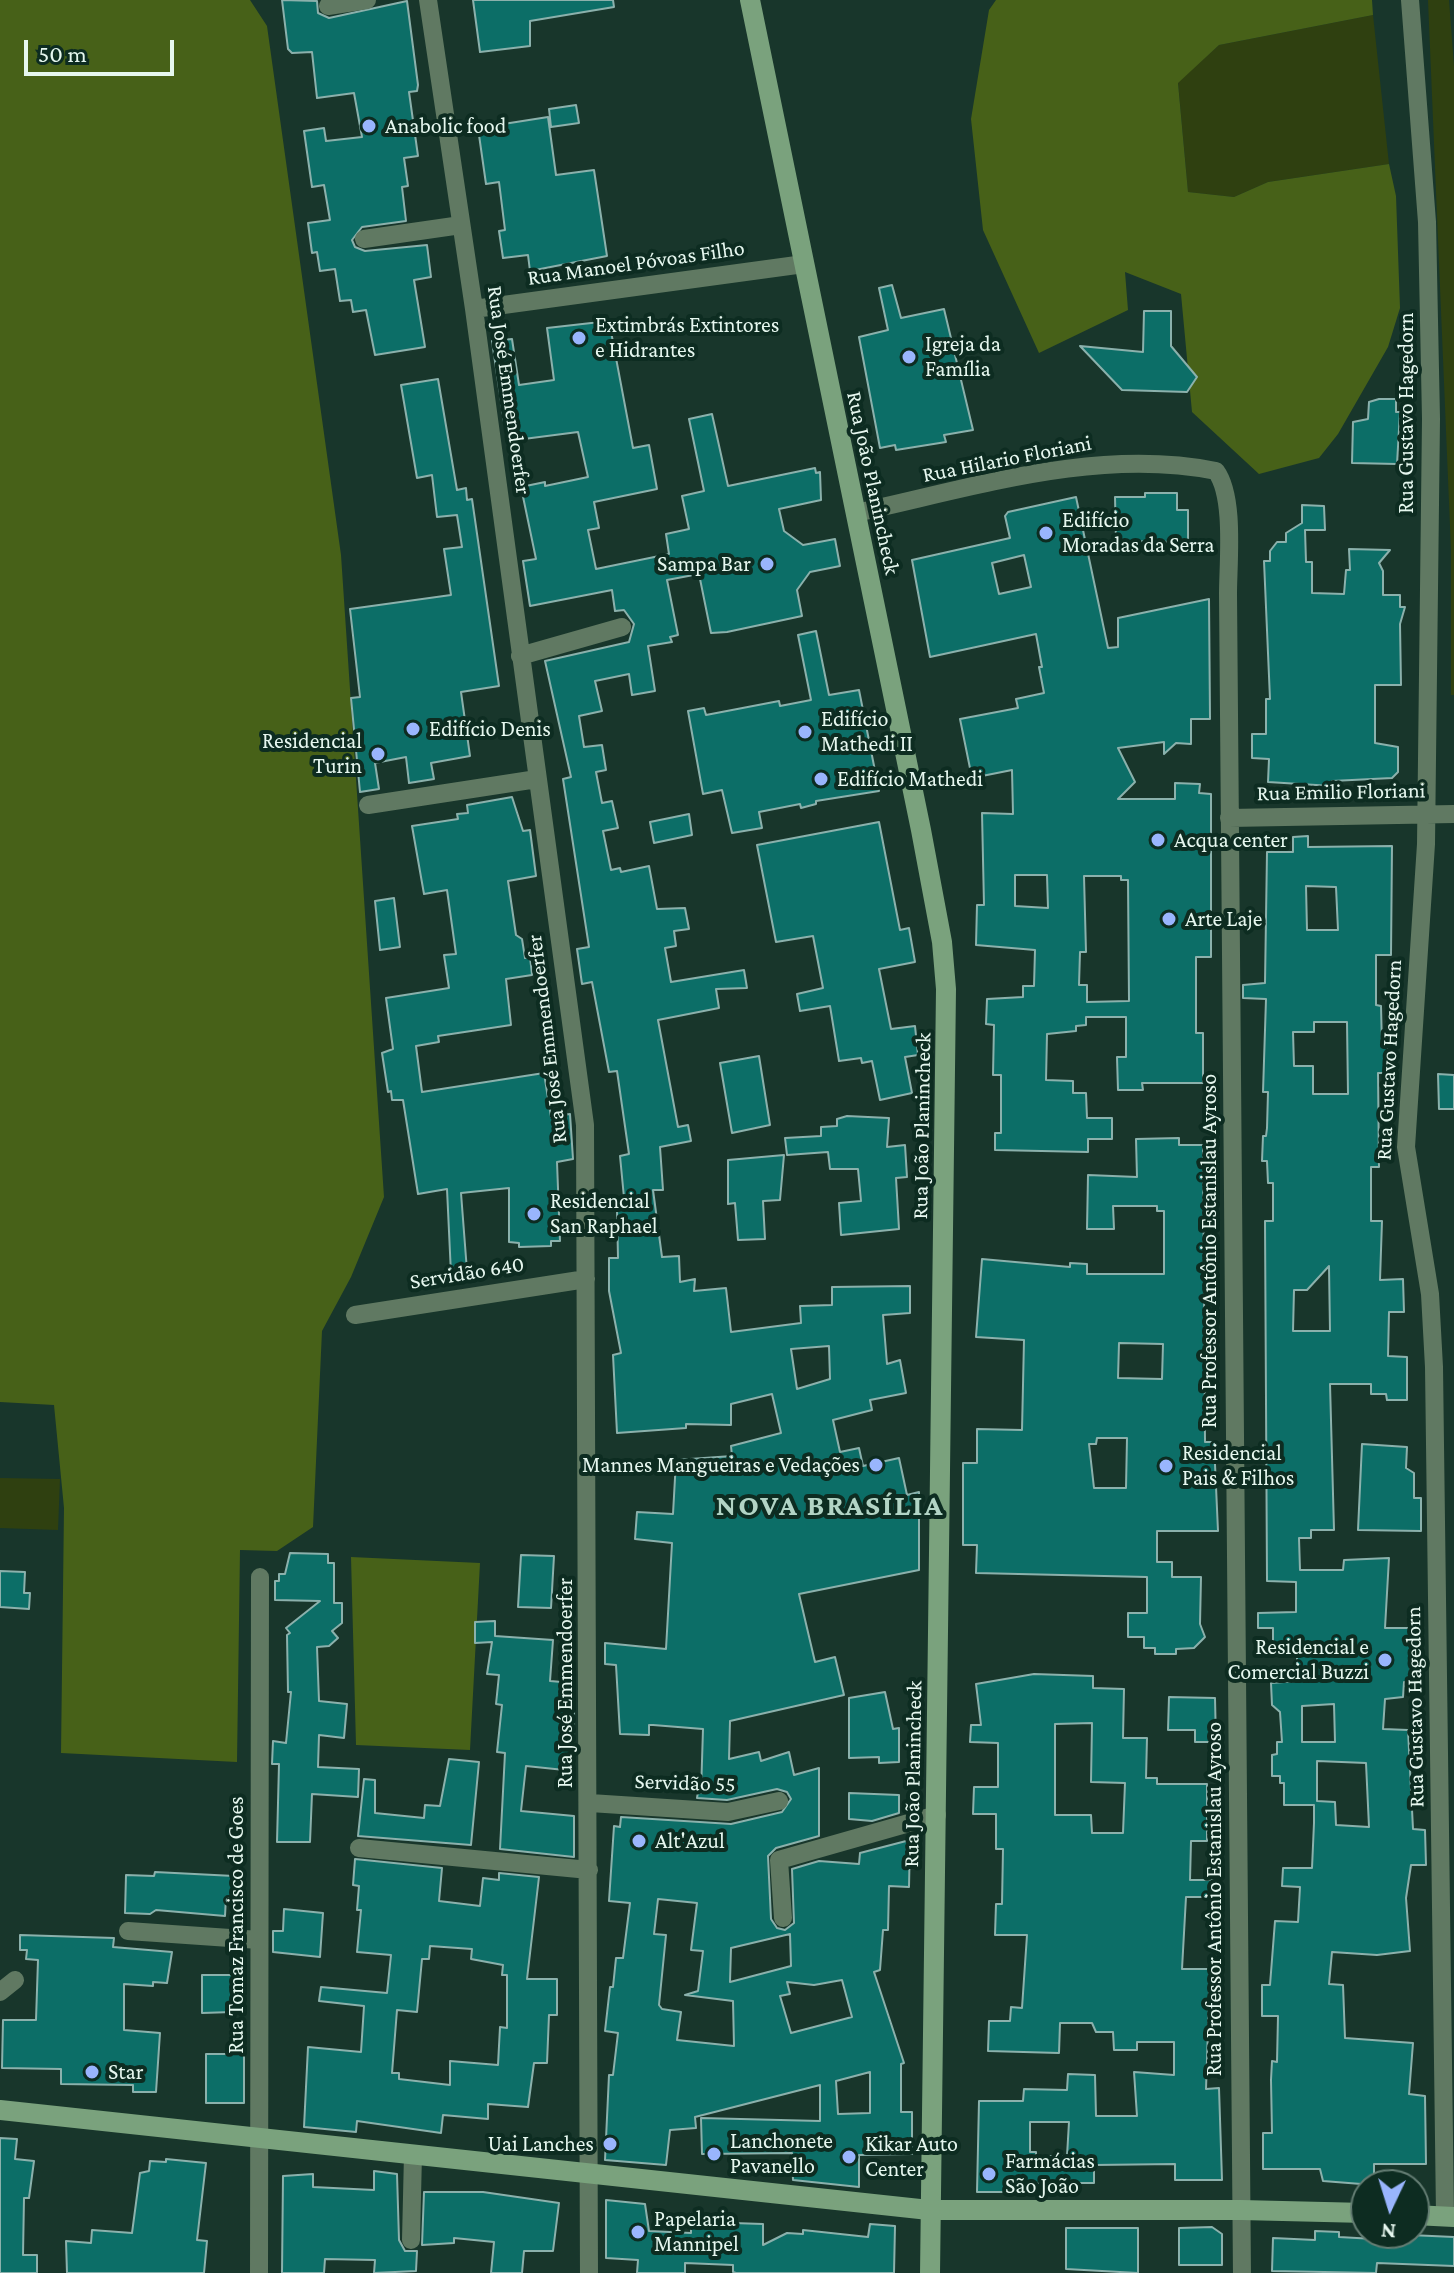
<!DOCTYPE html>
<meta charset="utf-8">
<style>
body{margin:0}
#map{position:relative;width:1454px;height:2273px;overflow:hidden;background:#18362b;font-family:"Crimson Pro",serif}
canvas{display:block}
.north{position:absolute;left:1350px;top:2169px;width:80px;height:80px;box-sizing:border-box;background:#0d2c21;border:2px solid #647d73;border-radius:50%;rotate:184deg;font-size:22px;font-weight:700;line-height:32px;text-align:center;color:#e6f7ef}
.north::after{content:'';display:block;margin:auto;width:28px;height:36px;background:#99b5fd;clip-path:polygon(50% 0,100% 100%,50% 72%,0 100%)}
.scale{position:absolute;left:24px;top:40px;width:150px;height:36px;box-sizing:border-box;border:4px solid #e6f7ef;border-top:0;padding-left:10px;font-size:24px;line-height:28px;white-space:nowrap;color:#e6f7ef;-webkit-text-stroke:6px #0d2c21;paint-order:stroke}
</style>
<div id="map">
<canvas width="1454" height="2273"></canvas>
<div class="north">N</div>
<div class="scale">50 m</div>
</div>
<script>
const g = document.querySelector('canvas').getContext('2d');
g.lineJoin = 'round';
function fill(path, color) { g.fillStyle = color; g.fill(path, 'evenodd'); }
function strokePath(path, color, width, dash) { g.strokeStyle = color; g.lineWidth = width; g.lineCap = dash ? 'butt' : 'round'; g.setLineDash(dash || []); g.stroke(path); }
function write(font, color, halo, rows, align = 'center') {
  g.font = font + ' "Crimson Pro",serif'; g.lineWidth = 8; g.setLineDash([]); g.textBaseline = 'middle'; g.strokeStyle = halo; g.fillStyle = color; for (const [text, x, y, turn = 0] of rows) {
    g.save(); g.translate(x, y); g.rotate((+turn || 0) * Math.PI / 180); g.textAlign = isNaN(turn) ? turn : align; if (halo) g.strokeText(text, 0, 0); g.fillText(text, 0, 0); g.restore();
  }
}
const green = new Path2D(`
 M1428,0H1449L1454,66V695H1451V550Z
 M1373,15L1389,164L1268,182L1234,197L1188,192L1178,82L1219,45Z
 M0,1478L60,1479L58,1530L0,1528Z`);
const forest = new Path2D(`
 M0,0H250L267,26L341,555L384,1197L351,1277L322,1331L313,1527L277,1551L240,1550L237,1762L61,1753L64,1508L54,1405L0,1402Z
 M996,0H1372L1373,15L1219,45L1178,83L1188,192L1234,197L1268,182L1389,164L1396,196L1400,308L1388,347L1338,434L1319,458L1259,474L1192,412L1181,294L1125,272L1128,310L1039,353L983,230L971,119L989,10Z
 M351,1557L480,1563L470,1750L356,1745Z`);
const building = new Path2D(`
 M282,0L317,1L318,13L329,18L407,1L418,85L417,91L409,92L418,156L404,158L408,186L402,187L406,221L362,227L352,240L355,247L365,251L427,245L431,277L414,280L425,347L375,355L366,310L353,312L351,300L340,301L335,269L320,271L317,252L312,253L308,223L330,220L324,185L312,187L304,131L324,128L326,141L362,137L354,93L317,98L312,52L292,53L288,49Z
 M473,0H613L614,7L530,21V46L480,52Z
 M576,105L579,123L551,127L549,109Z
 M548,117L556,175L594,170L607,256L530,271L528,255L503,258L499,231L505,230L499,182L486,184L478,128Z
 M892,285L901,318L944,309L973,430L944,435L946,442L896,450L895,445L880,448L859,337L888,330L879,288Z
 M1144,311H1171V346L1197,377L1187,392L1122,390L1080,346L1143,352Z
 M609,321L633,448L649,445L657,489L594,502L599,528L588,530L596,569L669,554L666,534L689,529L682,496L704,491L689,419L712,414L728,486L815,468L816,473L820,472L821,500L779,509L784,531L803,545L835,539L840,566L810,572L797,590L802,616L727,632L711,633L699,574L667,580L678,635L670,637L672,642L648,646L655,691L632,695L629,674L595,681L602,711L579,716L584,747L602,745L606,770L596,772L602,803L612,801L618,828L603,831L611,870L620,868L621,872L649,866L657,909L685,908L689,929L674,931L676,946L665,948L671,982L744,970L747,988L716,989L719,1008L658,1020L678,1127L688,1125L691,1141L660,1147L663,1190H653L662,1257L679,1256L680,1282L695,1279L694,1291L726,1288L731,1332L801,1323L800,1306L832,1305V1287L910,1286V1313L883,1315L887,1364L900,1360L906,1393L870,1400L872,1410L833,1420L840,1452L859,1448L863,1466L899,1458L907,1495L919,1492V1570L799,1594L815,1662L835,1657L844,1695L730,1721L729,1759L759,1752L761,1761L789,1752L794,1775L819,1768V1836L776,1848L768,1856L771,1919L777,1928L785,1930L794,1923L792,1869L819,1861L859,1864L860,1853L910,1840L909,1887L889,1886L888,1930H883L880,1970L874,1972L904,2063L901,2064V2112H912V2154L859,2155V2187L793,2180L792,2153L702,2154L701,2118L820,2121V2085L695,2117L696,2128L670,2130L666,2165L605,2160L609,2075H613L618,2033L605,2031L610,1987H613L616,1958H623L630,1903L609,1901L614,1826L620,1827L621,1817L731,1824L782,1812L791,1799L787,1792L777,1789L727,1800L697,1798L698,1792L701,1793L703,1729L653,1725H649V1735L620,1734L616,1665L605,1664V1643L666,1649L672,1543L635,1539L637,1512L673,1514L676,1460L732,1456L731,1446L781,1433L772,1394L731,1404V1425L686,1424V1428L617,1433L613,1355L621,1353L609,1291V1258H618L617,1210L625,1208L620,1156L629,1154L617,1071L609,1072L592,982L582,984L577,949L589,947L563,779L571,777L545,661L629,642L634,624L624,610L615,611L612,590L530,606L523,561L536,559L521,487L545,482V486L588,477L578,432L516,440L510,421L504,422L492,341L512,339L519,385L554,380L547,328ZM829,1346L830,1379L797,1389L791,1349ZM658,1899L697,1903L691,1950L703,1951L698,1991L685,1995L733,2001L734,2046L677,2040L681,2012L662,2009L659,2005L666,1935L654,1934ZM790,1934L791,1966L730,1982L731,1948ZM842,1980L852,2017L791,2033L780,1996L790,1994L787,1982L814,1985ZM870,2072V2113L838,2114L836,2081Z
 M438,379L457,490L466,488L467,500L472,499L499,686L461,692L470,756L431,763L434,779L409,783L406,757L375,763L379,789L360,792L351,698L360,697L350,609L451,595L444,549L462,547L457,515L437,517L432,475L417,478L401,385Z
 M1379,399H1396V412H1400L1397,464L1352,463L1353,422L1368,419L1369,402Z
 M1145,493H1177V510H1188V542L1116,541L1115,497H1145Z
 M1076,497L1108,648L1118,647V618L1209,599L1210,719H1191V744L1176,743L1164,754V742L1118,748L1135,782L1118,799H1175V783L1200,784L1199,793L1211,794V957H1196V1033H1203V1083H1142L1143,1090H1118L1117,1057H1126V1017H1086V1025L1076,1026V1031L1047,1034L1046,1080L1073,1081V1093H1086L1087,1118H1112V1139H1088V1152L995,1150V1133H1001V1075H993L994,1025L986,1024L987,999L1023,997V986H1034L1035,950L976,945L977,905H984L982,813L1013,814L1012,770L972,778L960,719L1018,708L1016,699L1044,693L1039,667H1042L1036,634L930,657L912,560L1010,538L1005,516L1008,512ZM1024,555L1031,587L999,594L992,563ZM1015,875H1047L1048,908L1015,906ZM1084,876H1121V880H1128L1129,1001L1087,1002V985H1079L1080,952H1086Z
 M1302,505L1324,506L1325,530H1305L1306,562H1312V593L1344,594L1346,570H1350L1349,549L1390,550L1379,563L1383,571V595H1400V607H1405L1400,624L1401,685H1375V743L1398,747V772L1392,778L1332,781V786L1268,782L1269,759L1252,758V734H1266V699H1270L1264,561H1270V551L1277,542H1286V533L1302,523Z
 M816,631L829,695L859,690L879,791L816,801V804L801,808L800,804L759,812L762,828L732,833L722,790L703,794L688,711L704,708L706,715L779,701L780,706L811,700L798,635Z
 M512,797L523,831L530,830L536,876L508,881L516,935L522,939L525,958L530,957L532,975L506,979L511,1025L438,1036L439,1042L416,1046L422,1092L544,1073L551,1117L570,1114L573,1159L557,1162L560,1241H551V1246L519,1247V1243L509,1242V1188L461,1193L467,1271L451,1274L447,1189L418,1194L403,1100H392L391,1091L388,1092L382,1053L393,1049L386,998L449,988L444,955L456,954L447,890L424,894L412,826L458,819L457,814L468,813L467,805Z
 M689,814L692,835L654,843L650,822Z
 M879,822L900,930L909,928L915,962L879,969L891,1029L915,1026L918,1055L905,1057L912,1093L880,1100L872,1061L862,1063L861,1058L839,1061L830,1006L800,1011L797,994L823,988L813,936L776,942L757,845Z
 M1308,836V847L1392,846L1391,955H1376V1005L1381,1006L1382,1047H1388V1058L1386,1073H1378L1379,1167H1371V1221H1382L1380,1280L1403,1279L1404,1312H1389L1388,1356L1407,1357V1400H1387L1386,1394H1371V1384H1330L1334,1530H1311V1538H1299L1300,1570H1343L1344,1560L1389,1558L1385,1628H1410V1635L1418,1636V1652H1410L1411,1682H1404L1403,1697L1385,1699L1383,1729L1408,1730L1413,1829L1425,1830L1426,1865H1411L1406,1898L1410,1951L1377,1955L1332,1952L1329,1984L1343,1985L1345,2038L1413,2043L1409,2094L1425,2096L1426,2164H1374V2185L1323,2181L1320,2169H1263V2133H1272L1271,2080L1272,2061L1277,2062L1278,2016H1262V1985H1270L1275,1921L1298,1922L1300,1887L1282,1886L1283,1868H1312L1314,1823V1805H1284V1783H1280V1776H1272V1755L1277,1754V1742H1282L1280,1712L1272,1705L1271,1683L1297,1681V1647H1273V1628H1258V1613L1296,1612V1582L1267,1581L1265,1221H1273V1183H1268L1267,1161H1262L1263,1136H1266L1267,1128L1268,1092H1263L1266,999L1243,998V985L1265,983L1267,852H1293V837ZM1306,886L1336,887L1338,930H1307ZM1314,1022H1347L1348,1094H1313V1066H1294L1293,1032H1314ZM1329,1266L1330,1331H1293L1294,1290H1307ZM1334,1704L1335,1742H1302V1706ZM1317,1761L1366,1763L1369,1827L1336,1825L1335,1802L1317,1801Z
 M394,898L400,947L380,950L375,901Z
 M759,1056L770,1125L732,1133L720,1063Z
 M1438,1074L1454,1075V1109H1439Z
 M847,1116L889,1118L887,1147L905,1145L907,1177L896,1178L899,1229L841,1235L839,1203L861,1201L858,1169H830L828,1152L787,1155L785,1138L821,1136V1127L837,1126V1119Z
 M1179,1138V1145H1203L1205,1442H1214L1218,1531H1157V1562H1172V1577H1201L1200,1624L1205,1637L1194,1648L1176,1649V1654H1155V1648H1144V1637H1128V1613H1147V1577L976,1573L977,1545H963V1463H977V1429L1022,1430L1024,1340L976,1337L982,1259L1070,1267V1263L1087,1264V1274H1164V1211H1157V1206H1113L1114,1229H1087L1088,1175L1137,1177L1136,1139ZM1119,1343L1163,1344L1162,1379L1118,1378ZM1097,1438H1127L1126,1488H1094L1089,1444H1096Z
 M784,1155L780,1200L763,1201L765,1239L738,1240L735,1203L728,1204V1160Z
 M1362,1444L1407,1447L1406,1468L1414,1473V1498H1421V1531L1358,1530Z
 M290,1553L328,1554V1563H334V1603H342V1623L332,1631L338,1638L329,1646L317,1647L319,1701L347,1704L344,1738L319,1735L318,1767L359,1769L358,1797L312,1794L310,1842H277L279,1764H272L273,1741L286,1743L291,1692H288L287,1635L290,1633L286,1628L320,1601L275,1600V1581H279V1574H285Z
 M521,1555L554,1556L551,1608L518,1607Z
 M0,1571L25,1572L24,1593H30L29,1609L0,1607Z
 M495,1621V1636L553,1640L550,1681L574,1683V1771L526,1766L521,1811L574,1816V1857L500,1849L505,1753L497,1752L502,1705L496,1704L499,1675L487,1674L492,1642L475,1643V1622Z
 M1034,1674L1093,1676V1688L1124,1689L1123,1738H1147L1146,1778H1157V1784H1207V1841H1191L1190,1880H1218V1897H1186L1182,1969H1210L1206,2089L1219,2088L1222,2180H1175V2164L1094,2165V2183H1028V2192H977L979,2101H1023L1024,2089L1067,2090L1068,2074L1095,2075L1096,2116H1137L1134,2072L1174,2075V2042H1137V2050H1114L1113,2032H1096L1092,2023H1060L1059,2053L988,2051L989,2021H1010L1011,2007L1022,2008L1027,1935H995L996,1904H1002L1003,1849H996V1814H973L974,1787H998V1743L970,1742L971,1725H981L976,1684ZM1092,1723L1091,1782L1125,1783L1123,1833H1092L1091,1815H1055V1724ZM1030,2122H1069L1067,2156H1036V2152H1030Z
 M885,1692L893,1729L899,1728V1762L879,1763V1757L849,1758V1698Z
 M1169,1697L1215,1698L1216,1742H1195V1730H1168Z
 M449,1759L479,1762L471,1845L358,1836L364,1779L375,1780V1813L424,1818L425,1805L440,1806Z
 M849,1793L899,1795V1813L872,1821L849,1819Z
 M355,1859L442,1868L439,1901L480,1906L483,1878L499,1880V1873L539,1877L527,1979H557V2015H549L547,2063H534L528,2107L488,2104V2119L443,2115L441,2133L357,2121L356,2132L304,2127L308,2047L361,2052L364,2006L319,2001L321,1987L387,1993L391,1955L357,1952L361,1910H357L359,1886L353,1885ZM430,1946L472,1949L471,1959L503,1965L502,1975H507V2028L500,2027L498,2065L450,2061V2085L399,2079V2073H392L397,2010L417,2012L422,1959H429Z
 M155,1872L234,1876L233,1897H226L225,1916L156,1910L150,1914L125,1913L126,1875L154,1876Z
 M284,1909L323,1913L320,1957L273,1952V1931H283Z
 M20,1935L114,1938L113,1947L172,1952L167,1983L153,1982V1986L124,1984V2030L160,2033L156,2092H133V2085L61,2084V2069L2,2068L3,2020H36L38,1960L26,1959L27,1950H20Z
 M202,1975H232V2012L202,2013Z
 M206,2054H244V2103H206Z
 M0,2138L17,2139L15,2159L34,2161L29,2198H24L23,2255H37V2273H0Z
 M166,2159L206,2163L197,2240L207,2241L204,2273H67L66,2241L91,2243L92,2230L132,2233L140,2173L149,2171L150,2161L166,2162Z
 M374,2171L397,2174L399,2240L405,2251H417L416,2271L374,2273L375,2260L325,2259L324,2273H282L283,2176L313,2174V2187L374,2190Z
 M424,2192H483L559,2203L553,2251H524L522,2273H491L494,2242L454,2238V2243L422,2245Z
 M606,2200L645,2204L649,2231L691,2233V2213L733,2217V2223L763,2224V2245L787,2233L803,2234V2230L868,2237L870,2224L895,2226L894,2273H736L733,2272V2265L685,2263V2273H637L638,2260L606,2258Z
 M1212,2227L1222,2234V2265H1179V2228Z
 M1066,2228H1138V2273L1066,2269Z
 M1315,2231L1339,2232V2237L1410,2241V2235L1454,2237V2266L1377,2263L1376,2273L1272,2271L1273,2238L1315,2240Z`);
const street = new Path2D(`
 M428,0L474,309L585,1125L589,2273
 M1410,0L1427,222L1431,419L1426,844L1406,1147L1430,1294L1434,1367L1445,2216
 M328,6L367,0
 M364,239L461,225
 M474,309L804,264
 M855,513C972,488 1096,447 1216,471C1235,497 1228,562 1228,594L1242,2273
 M520,656L622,627
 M368,805L537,779
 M1229,818L1454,814
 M355,1315L586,1279
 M590,1803L728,1812L779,1801
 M359,1848L589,1870
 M783,1918L779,1860L937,1815
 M128,1931L259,1940
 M0,1992L15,1980
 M411,2240L413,2154
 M259,2273L260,1577`);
const secondary = new Path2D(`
 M750,0L921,830L942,942L946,989L930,2273
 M0,2110L929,2210H1241L1366,2213
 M1414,2215L1454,2217`);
const markers = [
 [369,126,8,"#99b5fd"],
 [579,338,8,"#99b5fd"],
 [909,357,8,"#99b5fd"],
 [1046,533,8,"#99b5fd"],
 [767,564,8,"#99b5fd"],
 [413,729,8,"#99b5fd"],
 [805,732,8,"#99b5fd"],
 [378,754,8,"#99b5fd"],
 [821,779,8,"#99b5fd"],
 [1158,840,8,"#99b5fd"],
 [1169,919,8,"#99b5fd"],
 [534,1214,8,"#99b5fd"],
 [876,1465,8,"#99b5fd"],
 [1166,1466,8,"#99b5fd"],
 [1385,1660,8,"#99b5fd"],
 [639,1841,8,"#99b5fd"],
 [92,2072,8,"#99b5fd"],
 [610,2144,8,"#99b5fd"],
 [714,2154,8,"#99b5fd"],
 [849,2157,8,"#99b5fd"],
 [989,2174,8,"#99b5fd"],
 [638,2232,8,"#99b5fd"]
];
const poiNames = [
 ["Anabolic food",385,126],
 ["Extimbrás Extintores",595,325],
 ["e Hidrantes",595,350],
 ["Igreja da",925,344],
 ["Família",925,369],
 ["Edifício",1062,520],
 ["Moradas da Serra",1062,545],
 ["Sampa Bar",751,564,"right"],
 ["Edifício",821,719],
 ["Mathedi II",821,744],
 ["Edifício Denis",429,729],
 ["Residencial",362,741,"right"],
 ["Turin",362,766,"right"],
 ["Edifício Mathedi",837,779],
 ["Acqua center",1174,840],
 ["Arte Laje",1185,919],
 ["Residencial",550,1201],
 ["San Raphael",550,1226],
 ["Residencial",1182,1453],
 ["Pais & Filhos",1182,1478],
 ["Mannes Mangueiras e Vedações",860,1465,"right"],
 ["Residencial e",1369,1647,"right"],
 ["Comercial Buzzi",1369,1672,"right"],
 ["Alt'Azul",655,1841],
 ["Star",108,2072],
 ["Lanchonete",730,2141],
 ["Pavanello",730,2166],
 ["Uai Lanches",594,2144,"right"],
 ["Kikar Auto",865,2144],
 ["Center",865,2169],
 ["Farmácias",1005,2161],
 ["São João",1005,2186],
 ["Papelaria",654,2219],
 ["Mannipel",654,2244]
];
const streetNames = [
 ["Rua Manoel Póvoas Filho",636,263,-8],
 ["Rua José Emmendoerfer",509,390,82],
 ["Rua Gustavo Hagedorn",1406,413,-90],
 ["Rua Hilario Floriani",1007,459,-11],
 ["Rua João Planincheck",873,483,78],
 ["Rua Emilio Floriani",1341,792,-1],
 ["Rua José Emmendoerfer",547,1039,-97],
 ["Rua Gustavo Hagedorn",1389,1060,-87],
 ["Rua João Planincheck",922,1126,-89],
 ["Rua Professor Antônio Estanislau Ayroso",1209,1251,-90],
 ["Servidão 640",467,1273,-9],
 ["Rua José Emmendoerfer",565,1683,-90],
 ["Rua Gustavo Hagedorn",1415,1707,-91],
 ["Rua João Planincheck",913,1774,-89],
 ["Servidão 55",685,1783,2],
 ["Rua Professor Antônio Estanislau Ayroso",1214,1899,-90],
 ["Rua Tomaz Francisco de Goes",236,1925,-90]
];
const districtNames = [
 ["NOVA BRASÍLIA",830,1506]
];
fill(green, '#2f4010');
fill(forest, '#476118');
fill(building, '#0c6e67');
strokePath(building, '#8bb1ac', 2);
strokePath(street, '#607962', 18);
strokePath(secondary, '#7aa27d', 20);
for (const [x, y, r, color] of markers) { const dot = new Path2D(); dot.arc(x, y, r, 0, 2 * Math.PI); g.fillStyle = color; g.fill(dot); strokePath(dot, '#0d2c21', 3); }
write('22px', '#e6f7ef', '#0d2c21', poiNames, 'left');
write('22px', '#e6f7ef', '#0d2c21', streetNames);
g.letterSpacing = '2px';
write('bold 30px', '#b2d4c5', '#0d2c21', districtNames);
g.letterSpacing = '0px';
</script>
